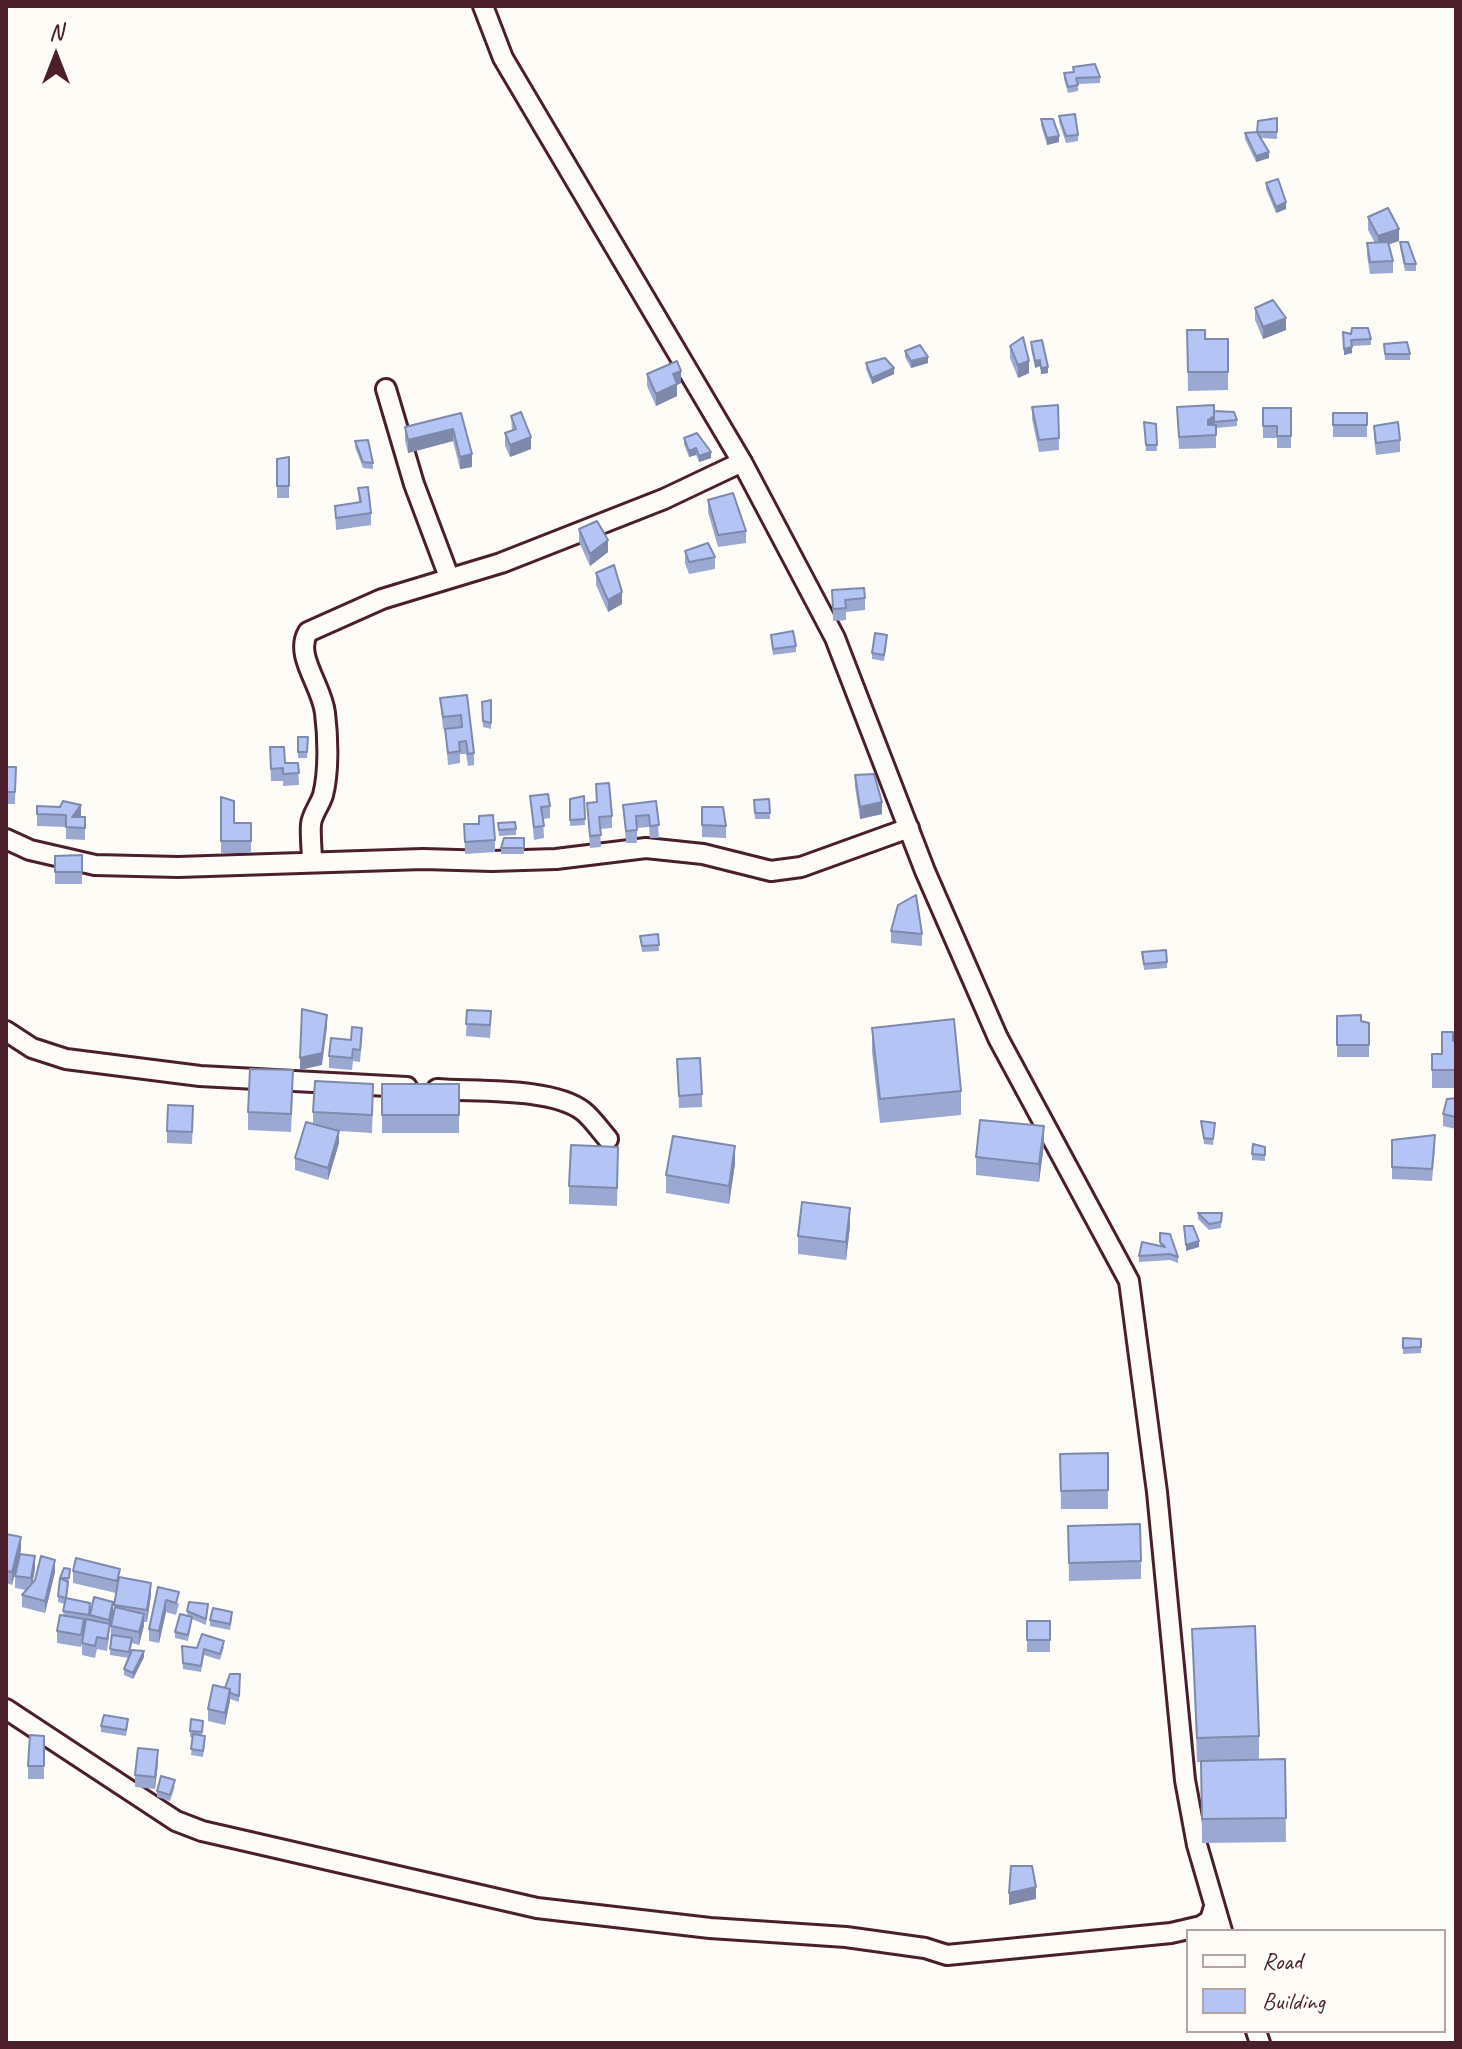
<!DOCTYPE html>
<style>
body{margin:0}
#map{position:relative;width:1462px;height:2049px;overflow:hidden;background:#fdfcf7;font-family:Caveat,sans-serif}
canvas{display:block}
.frame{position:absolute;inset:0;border:8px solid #4a1f2b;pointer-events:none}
.legend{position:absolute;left:1186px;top:1929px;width:260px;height:104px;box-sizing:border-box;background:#fdfcf7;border:2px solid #b5a4a5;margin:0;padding:10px 14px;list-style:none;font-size:24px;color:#4a1f2b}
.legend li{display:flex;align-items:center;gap:16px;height:40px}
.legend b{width:40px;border:2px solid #b5a4a5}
.north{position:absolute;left:16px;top:16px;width:80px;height:80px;-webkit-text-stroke:6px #fdfcf7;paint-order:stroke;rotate:0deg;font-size:22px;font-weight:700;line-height:32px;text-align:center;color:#4a1f2b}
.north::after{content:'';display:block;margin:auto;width:28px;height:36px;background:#4a1f2b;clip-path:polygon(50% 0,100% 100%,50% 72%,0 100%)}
</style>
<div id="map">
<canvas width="1462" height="2049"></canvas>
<div class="frame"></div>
<ul class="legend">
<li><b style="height:10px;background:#fdfcf7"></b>Road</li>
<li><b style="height:22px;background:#b4c4f4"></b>Building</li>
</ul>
<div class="north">N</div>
</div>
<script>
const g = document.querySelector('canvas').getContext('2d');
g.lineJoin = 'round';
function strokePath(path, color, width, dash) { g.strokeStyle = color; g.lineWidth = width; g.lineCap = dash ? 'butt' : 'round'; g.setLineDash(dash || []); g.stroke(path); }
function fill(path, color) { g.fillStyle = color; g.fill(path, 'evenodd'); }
const street = new Path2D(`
 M483,6L503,58L742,462L835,638L925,871L998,1038L1129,1281L1157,1492L1185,1780L1197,1845L1222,1931
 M386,389L414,484L449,577
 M6,839L30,850L95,865L178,867L423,859L492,861L556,859L646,848L703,854L771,871L801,867L909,828
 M312,862C312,850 310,836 311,824C312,814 320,805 323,795C329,772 328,737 325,713C322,685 294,656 308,632L382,599L501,563L664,499L742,462
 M6,1031L32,1048L66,1059L200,1076L407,1087
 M437,1089C475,1092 552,1087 583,1111C592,1118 600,1130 608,1139
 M6,1709L176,1821L202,1831L537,1908L710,1928L846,1937L925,1948L947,1955L1171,1933L1201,1926L1210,1920L1214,1907
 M1256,2031L1260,2043`);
const wall = new Path2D(`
 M1073,67L1100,77V83L1078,84V91L1068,93L1064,79V73L1073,72Z
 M1059,116L1078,135V141L1066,143L1059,122Z
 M1277,118V139L1261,138L1269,158L1256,162L1245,139V133L1257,132Z
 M1041,119L1059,142L1047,145L1041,125Z
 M1266,183L1286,209L1276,213L1266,189Z
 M1368,217L1399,241L1389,244L1393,261V273L1370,274L1367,255V243H1375L1368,230Z
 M1400,242L1416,264V271H1405L1400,248Z
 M1255,308L1286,330L1263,339L1255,320Z
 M1187,330L1205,339L1228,372V390L1188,391Z
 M1343,338L1371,339V345L1352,346V353L1344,355Z
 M1031,342L1048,373L1041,374L1040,366L1035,368L1031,348Z
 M1384,344L1410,354V360H1385Z
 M1010,346L1029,373L1018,378L1010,358Z
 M905,351L928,363L911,368L905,357Z
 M866,363L894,374L872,384L866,369Z
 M647,374L681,383L677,385V396L656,406L647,386Z
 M1058,405L1059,450L1039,452L1032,419V407Z
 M1177,407L1214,411L1237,420V426L1216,428V448L1179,449Z
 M1263,408H1291V448H1277V438H1263Z
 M461,413L472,467L460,469L453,441L408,453L405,440V427Z
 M1333,413H1367V437H1333Z
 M511,416L531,449L510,457L505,446V433L512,431Z
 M1144,422L1156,424L1157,451H1146Z
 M1374,426L1400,440V452L1376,455L1374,438Z
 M684,438L711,458L699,462L696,455L689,457L684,444Z
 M355,441L373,463V469L363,468L355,447Z
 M289,457V498H277V459Z
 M358,488L371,513V525L336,530L335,506L359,502Z
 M708,500L746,531V543L718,547L708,512Z
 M579,529L608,552L590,566L579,542Z
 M685,551L715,557V569L689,574L685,563Z
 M596,573L622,604L608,612L596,585Z
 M832,590L865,598V610L846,612V620L833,621Z
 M771,635L796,646V652L773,655Z
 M887,642L884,661L872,659V653Z
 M467,695L474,753V765L468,766L466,754H460V763L448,765L445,729L461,727L443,729L440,698Z
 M491,700V729L483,727L482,702Z
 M298,737H308L307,758H298Z
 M270,747L285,763H298L299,785L283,786V781H271Z
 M6,767H16L15,804H6Z
 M855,775L882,814L860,819L855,787Z
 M596,784L612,816V828L600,829L601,847L590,848L587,803L596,802Z
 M530,796L550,806V818L543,819L544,838L534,840Z
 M584,796L585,825L570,826V799Z
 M221,797L234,823H251V853H221Z
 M769,799L770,819H755L754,800Z
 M656,801L659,838H650L649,827L637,828V843H626L623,805Z
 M37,806L85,817V840L66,839V827L37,826Z
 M702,807L726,826V838L702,837Z
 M498,823L516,829V835L499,836Z
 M464,824H479L495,840V852L465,854Z
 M524,838V854H501V848Z
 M82,855V884H55V856Z
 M891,931L922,934V946L891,943Z
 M658,934L659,951L642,952L640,936Z
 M1142,952L1167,962V968L1144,970Z
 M467,1010L491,1024L490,1038L466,1036Z
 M1337,1016L1369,1023V1057H1337Z
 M872,1028L961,1091V1115L880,1123L872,1052Z
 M362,1040L360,1062L353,1061L352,1070L329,1068V1056Z
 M1453,1041H1456V1088H1432V1054H1442Z
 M677,1059L702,1094V1107L679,1108Z
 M382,1084H459V1133H382Z
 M293,1088L291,1132L248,1130V1112Z
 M1456,1098V1129L1443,1126V1114Z
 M373,1102L372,1133L339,1131V1143L328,1180L295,1170V1158L313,1124V1112Z
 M193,1118L192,1144L167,1143V1131Z
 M1201,1121L1215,1123L1213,1145L1204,1144Z
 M1392,1140L1435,1147L1432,1181L1392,1179Z
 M1044,1144L1039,1182L976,1175V1157Z
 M1265,1147V1161L1252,1160V1154Z
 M735,1164L729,1204L666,1193V1175Z
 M618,1165L617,1206L569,1204V1186Z
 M1198,1213H1222L1221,1228L1209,1230L1198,1219Z
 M850,1226L846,1260L798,1254V1236Z
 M1160,1233L1178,1257V1263L1170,1260L1139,1262V1256L1160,1246Z
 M1403,1338L1421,1339V1353L1403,1354Z
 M1060,1454L1108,1490V1509H1061Z
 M1068,1526L1141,1561V1579L1069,1581Z
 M6,1534L21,1550L20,1554L35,1569L32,1584L55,1572L45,1613L22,1607V1595L26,1590L15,1588V1576L19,1557L12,1585L6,1583Z
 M64,1568L70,1569L67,1598L90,1615L113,1614L110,1626L107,1651L97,1649L95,1658L82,1655V1644L81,1647L57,1643V1631L63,1616L64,1604L58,1602V1596Z
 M73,1571L120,1577L151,1595L147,1622H144L139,1645L132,1643L130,1655L144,1657L133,1679L124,1675V1669L129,1658L110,1655L111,1626L116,1593L73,1583Z
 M158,1587L179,1604L176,1615L166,1612L159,1643L149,1641V1629Z
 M189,1602L208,1604L206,1625L192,1619L188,1641L175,1638V1632L187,1616Z
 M232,1618L230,1630L210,1626V1620Z
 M1027,1621H1050V1652H1027Z
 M1192,1629L1259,1736V1760L1285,1759L1286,1842L1202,1843L1201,1762H1197Z
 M182,1646L197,1648L224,1647L220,1660L204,1655L201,1672L183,1669Z
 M240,1674L239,1702L230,1699L225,1725L208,1721V1709L225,1688Z
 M203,1721L202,1735L205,1742L203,1757L191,1755L193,1738L190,1737V1731Z
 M128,1725L126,1736L101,1732V1726Z
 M44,1736V1779H28V1766Z
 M158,1763L155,1789L135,1787V1775Z
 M175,1786L170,1801L157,1797V1791Z`);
const shadedWall = new Path2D(`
 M1059,136V142L1047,145V138Z
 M1269,152V158L1256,162V156Z
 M1286,202V209L1276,213V207Z
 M1399,229V241L1378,248V236Z
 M1286,318V330L1263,339V327Z
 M1352,347V353L1344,355V349Z
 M928,357V363L911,368V361Z
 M1040,360V366L1035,368V361Z
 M1029,361V373L1018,378V365Z
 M1048,367V373L1041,374V368Z
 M894,368V374L872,384V378Z
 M681,371V383L677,385V396L656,406V394L673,374Z
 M1214,416V428L1208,432V420Z
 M453,429V441L408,453V440Z
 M531,437V449L510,457V445Z
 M696,448V455L689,457V451Z
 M711,452V458L699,462V456Z
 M472,454V467L460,469V457Z
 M608,540V552L590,566V554Z
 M622,592V604L608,612V600Z
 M882,802V814L860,819V807Z
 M81,805V818L72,829V817Z
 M327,1015V1027L322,1065L300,1070V1058Z
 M1044,1126V1144L1039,1182V1164Z
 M339,1131V1143L328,1180V1168Z
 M735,1146V1164L729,1204V1186Z
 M850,1208V1226L846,1260V1242Z
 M1199,1241V1247L1186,1251V1245Z
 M21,1537V1550L12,1585V1572Z
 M35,1556V1569L31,1591V1578Z
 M55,1560V1572L45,1613V1601Z
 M151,1583V1595L147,1622V1610Z
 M166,1600V1612L159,1643V1631Z
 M113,1602V1614L110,1626L107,1651L109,1620Z
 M144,1614V1626L139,1645V1632Z
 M144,1651V1657L133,1679V1673Z
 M230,1689V1701L225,1725V1713Z
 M158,1750V1763L155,1789V1777Z
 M1036,1887V1899L1009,1905V1893Z`);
const building = new Path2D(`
 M1095,64L1100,77L1076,78L1078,85L1068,87L1064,73L1074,72L1073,67Z
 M1075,114L1078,135L1066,136L1059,116Z
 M1277,118V132H1257L1258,121Z
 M1041,119H1053L1059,136L1047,138Z
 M1257,132L1269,152L1256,156L1245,133Z
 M1278,179L1286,202L1276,207L1266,183Z
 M1388,208L1399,229L1378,236L1368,217Z
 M1388,242L1393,261L1370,262L1367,243Z
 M1400,242H1408L1416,264H1405Z
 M1273,300L1286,318L1263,327L1255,308Z
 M1352,328H1368L1371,339L1351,340L1352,347L1344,349L1343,332L1351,334Z
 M1187,330H1205V339H1228V372H1188Z
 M1023,337L1029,361L1018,365L1010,346Z
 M1042,340L1048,367L1041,368L1040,360L1035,361L1031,342Z
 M1407,342L1410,354H1385L1384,344Z
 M920,345L928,357L911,361L905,351Z
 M885,358L894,368L872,378L866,363Z
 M677,361L681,371L673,374L677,384L656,394L647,374Z
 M1058,405L1059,438L1039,440L1032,407Z
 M1214,405V416L1208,420V425H1216V435L1179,437L1177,407Z
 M1263,408H1291V436H1277V426H1263Z
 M1214,411L1234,412L1237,420L1214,422Z
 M521,412L531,437L510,445L505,433L516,429L511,416Z
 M461,413L472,454L460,457L453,429L408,440L405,427Z
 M1333,413H1367V425H1333Z
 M1144,422L1156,424L1157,445H1146Z
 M1398,422L1400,440L1376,443L1374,426Z
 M697,433L711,452L699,456L696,448L689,451L684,438Z
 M368,440L373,463L363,462L355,441Z
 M289,457V486H277V459Z
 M368,487L371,513L336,518L335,506L361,502L358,488Z
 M733,493L746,531L718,535L708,500Z
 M597,521L608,540L590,554L579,529Z
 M708,543L715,557L689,562L685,551Z
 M614,565L622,592L608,600L596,573Z
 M864,588L865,598L845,600L846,608L833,609L832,590Z
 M793,631L796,646L773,649L771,635Z
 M875,633L887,635L884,655L872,653Z
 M467,695L474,753L468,754L466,741L459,742L460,751L448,753L445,729L462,727L461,715L443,717L440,698Z
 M491,700V723L483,721L482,702Z
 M298,737H308L307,752H298Z
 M270,747H284L285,763H298L299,773L283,774V768L271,769Z
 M6,767H16L15,792H6Z
 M874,774L882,802L860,807L855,775Z
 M609,783L612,816L599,817L601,835L590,836L587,803L597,802L596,784Z
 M548,794L550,806L541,807L544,826L534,827L530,796Z
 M584,796L585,819L570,820V799Z
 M221,797L234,801V823H251V841H221Z
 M769,799L770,813H755L754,800Z
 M63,801L81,805L72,817H85V828L66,827V815L37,814V806L60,807Z
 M656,801L659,825L650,826L649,815L636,816L637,830L626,831L623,805Z
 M702,807H723L726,826L702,825Z
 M493,815L495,840L465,842L464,824H479V816Z
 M515,822L516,829L499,830L498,823Z
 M504,838H524V848H501Z
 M82,855V872H55V856Z
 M916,895L922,934L891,931L898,905Z
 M658,934L659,945L642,946L640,936Z
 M1166,950L1167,962L1144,964L1142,952Z
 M302,1009L327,1015L322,1053L300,1058Z
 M467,1010L491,1011L490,1025L466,1024Z
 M1361,1015V1021L1369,1023V1045H1337V1016Z
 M954,1019L961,1091L880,1099L872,1028Z
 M352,1027L362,1028L360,1050L353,1049L352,1058L329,1056L331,1038L351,1040Z
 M1442,1032H1453V1041H1456V1070H1432V1054H1442Z
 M700,1058L702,1094L679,1096L677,1059Z
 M250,1069L293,1070L291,1114L248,1112Z
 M315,1081L373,1084L372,1115L313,1112Z
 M382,1084H459V1115H382Z
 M1456,1098V1117L1443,1114L1447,1099Z
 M168,1105L193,1106L192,1132L167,1131Z
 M980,1120L1044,1126L1039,1164L976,1157Z
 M1201,1121L1215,1123L1213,1139L1204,1138Z
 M306,1122L339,1131L328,1168L295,1158Z
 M1435,1135L1432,1169L1392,1167V1140Z
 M673,1136L735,1146L729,1186L666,1175Z
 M1253,1144L1265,1147V1155L1252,1154Z
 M571,1145L618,1147L617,1188L569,1186Z
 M802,1202L850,1208L846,1242L798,1236Z
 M1198,1213H1222L1221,1222L1209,1224Z
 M1184,1226H1193L1199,1241L1186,1245Z
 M1160,1233L1170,1234L1178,1257L1170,1254L1139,1256L1142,1242L1165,1247L1160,1242Z
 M1403,1338L1421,1339V1347L1403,1348Z
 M1108,1453V1490L1061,1491L1060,1454Z
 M1140,1524L1141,1561L1069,1563L1068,1526Z
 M6,1534L21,1537L12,1572L6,1571Z
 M20,1554L35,1556L31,1578L15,1576Z
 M41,1556L55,1560L45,1601L22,1595L35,1580Z
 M76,1558L120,1569L117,1581L73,1571Z
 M64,1568L70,1569L69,1578H60Z
 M119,1577L151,1583L147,1610L114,1605Z
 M60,1578L68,1582L66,1598L58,1596Z
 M158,1587L179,1592L176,1603L166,1600L159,1631L149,1629Z
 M94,1597L113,1602L109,1620L90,1615Z
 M66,1598L90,1603L89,1615L63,1611Z
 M189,1602L208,1604L206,1619L187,1611Z
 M115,1607L144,1614L139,1632L111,1626Z
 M213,1608L232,1612L230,1624L210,1620Z
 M180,1614L192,1617L188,1635L175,1632Z
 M60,1615L84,1619L81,1635L57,1631Z
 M86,1619L110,1624L107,1639L97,1637L95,1646L82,1643Z
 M1027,1621H1050V1640H1027Z
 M1255,1626L1259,1736L1197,1738L1192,1629Z
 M202,1634L224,1641L220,1654L204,1649L201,1666L183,1663L182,1646L197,1648Z
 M112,1635L132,1638L129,1652L110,1649Z
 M132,1650L144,1651L133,1673L124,1669Z
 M230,1674H240L239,1696L230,1693V1689L225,1688Z
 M213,1685L230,1689L225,1713L208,1709Z
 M104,1715L128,1719L126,1730L101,1726Z
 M191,1719L203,1721L202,1732L190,1731Z
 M193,1734L205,1736L203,1751L191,1749Z
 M30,1735L44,1736V1766H28Z
 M138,1748L158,1750L155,1777L135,1775Z
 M1285,1759L1286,1818L1202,1819L1201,1761Z
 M161,1776L175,1780L170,1795L157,1791Z
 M1011,1866H1032L1036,1887L1009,1893Z`);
strokePath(street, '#4a1f2b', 24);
strokePath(street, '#fdfcf7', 18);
fill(wall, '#9ba9d2');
fill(shadedWall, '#7e89ab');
fill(building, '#b4c4f4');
strokePath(building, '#7e89ab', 2);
</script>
